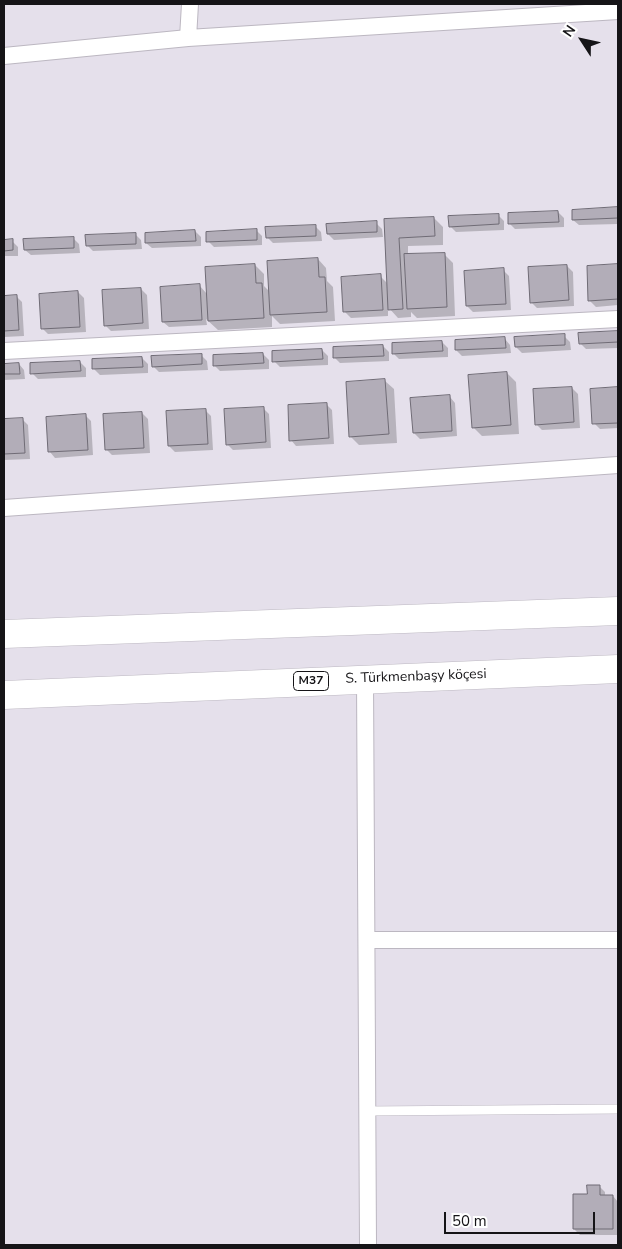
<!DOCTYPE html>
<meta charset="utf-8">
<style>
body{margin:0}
#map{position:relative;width:622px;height:1249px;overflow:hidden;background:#e5e0eb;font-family:"Nunito Sans",sans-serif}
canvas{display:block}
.frame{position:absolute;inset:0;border:5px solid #151417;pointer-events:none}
.north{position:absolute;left:557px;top:15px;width:50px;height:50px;-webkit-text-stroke:4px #fff;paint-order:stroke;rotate:305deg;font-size:14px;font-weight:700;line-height:20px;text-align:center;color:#151417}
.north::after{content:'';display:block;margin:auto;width:18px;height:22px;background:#151417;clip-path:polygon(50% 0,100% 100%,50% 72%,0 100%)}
.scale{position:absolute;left:444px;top:1212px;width:151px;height:22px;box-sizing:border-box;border:2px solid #151417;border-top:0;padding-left:6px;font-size:15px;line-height:18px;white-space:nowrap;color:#151417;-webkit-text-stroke:4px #fff;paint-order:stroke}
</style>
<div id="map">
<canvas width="622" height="1249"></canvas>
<div class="frame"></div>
<div class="north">N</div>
<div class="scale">50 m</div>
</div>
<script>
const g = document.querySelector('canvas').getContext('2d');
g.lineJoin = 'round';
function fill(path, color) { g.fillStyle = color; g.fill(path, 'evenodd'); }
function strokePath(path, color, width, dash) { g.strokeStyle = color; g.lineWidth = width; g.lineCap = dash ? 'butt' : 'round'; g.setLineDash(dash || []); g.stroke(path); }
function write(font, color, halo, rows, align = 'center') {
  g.font = font + ' "Nunito Sans",sans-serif'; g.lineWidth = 5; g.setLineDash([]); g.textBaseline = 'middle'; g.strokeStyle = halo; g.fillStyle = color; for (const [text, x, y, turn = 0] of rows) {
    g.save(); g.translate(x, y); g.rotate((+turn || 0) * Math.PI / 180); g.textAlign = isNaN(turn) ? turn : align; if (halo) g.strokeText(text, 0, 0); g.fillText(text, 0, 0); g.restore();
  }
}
const shadow = new Path2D(`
 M618,209V224L579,225L573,220V211Z
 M558,212L564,218V227L515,229L509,223Z
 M498,215L504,221V230L456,232L450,226Z
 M434,218L443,227V245L408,246V255L444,254L453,263L455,316L417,318L411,312V317L398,318L388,307V316L351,318L345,312L380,276L388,284L386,221Z
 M376,223L382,229L383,237L334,240L328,234Z
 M315,226L321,232L322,241L273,243L267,237Z
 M256,230L262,236V245L214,247L208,241Z
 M195,231L201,237V246L152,248L146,243Z
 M135,234L141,240L142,249L93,251L87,245Z
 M73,238L79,244L80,253L31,255L25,250Z
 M4,241H12L18,247V256H4Z
 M318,259L326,268L327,281L333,287L335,321L280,324L272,316V327L218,330L206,319L207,325L169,327L163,322L199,285L207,294L255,265L264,274V286L270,292Z
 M618,265V305L596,307L590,301L588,267Z
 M567,266L573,272L574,306L537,308L531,302Z
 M503,270L509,276L511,310L473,312L467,306Z
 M141,289L147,295L149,329L111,331L105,325Z
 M78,292L84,298L86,332L48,334L42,328Z
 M16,296L22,302L24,336L4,337V297Z
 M618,333V348L586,349L580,343V334Z
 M564,336L570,342L571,350L522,353L516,347Z
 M505,339L510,345L511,353L462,356L456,350Z
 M442,342L448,348V357L399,359L393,353Z
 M383,346L389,352V361L340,363L334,357Z
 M322,350L328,356V365L280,367L274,361Z
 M263,354L269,360V369L220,371L214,365Z
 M201,355L207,361L208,370L159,372L153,366Z
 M142,358L148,364V373L100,375L94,369Z
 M80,362L86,368V377L38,379L32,373Z
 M19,364L24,370L25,379L4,380V365Z
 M507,373L516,382L519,434L482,436L473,427Z
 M385,381L394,389L397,443L359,445L350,436Z
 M572,388L578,394L580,428L542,430L536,424Z
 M618,388V428L600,429L594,423L592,390Z
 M450,397L455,403L457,436L420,439L414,433Z
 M326,404L332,410L334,444L296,446L291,440Z
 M263,408L269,414L271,448L233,450L227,444Z
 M205,410L211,416L213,450L175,452L169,446L167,412Z
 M142,413L148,419L150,453L112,455L106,449Z
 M85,415L91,421L93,455L55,458L50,452Z
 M22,419L28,425L30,459L4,460V420Z
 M599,1186L605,1192V1196H613L618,1202V1235H580L574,1229L588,1195Z`);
const building = new Path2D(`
 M618,207V218L572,220V210Z
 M558,211L559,222L508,224V213Z
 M499,214V224L449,227L448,216Z
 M434,217L435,236L399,238L403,309L388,310L384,219Z
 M377,221V232L327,234L326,224Z
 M316,225V236L266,238L265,227Z
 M257,229V240L206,242V232Z
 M195,230L196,241L145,243V233Z
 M136,233V244L86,246L85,235Z
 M74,237V248L24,250L23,239Z
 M13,239V250L4,251V240Z
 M445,253L447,307L407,309L404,254Z
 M318,258L319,277H325L327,312L270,315L267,261Z
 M255,264L256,283H262L264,318L208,321L205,267Z
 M618,264V299L588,301L587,266Z
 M567,265L569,300L530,303L528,267Z
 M504,268L506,304L466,306L464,271Z
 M381,274L383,310L343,312L341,277Z
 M200,284L202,320L162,322L160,287Z
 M141,288L143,323L104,326L102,290Z
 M78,291L80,327L41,329L39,294Z
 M17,295L19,330L4,331V296Z
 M618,331V342L579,344L578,333Z
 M565,334V345L515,347L514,337Z
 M505,337L506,348L455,350V340Z
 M442,341L443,351L392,354V343Z
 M383,345L384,356L333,358V347Z
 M322,349L323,359L272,362V351Z
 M263,353L264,363L213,366V355Z
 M202,354V364L152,367L151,356Z
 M142,357L143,367L92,369V359Z
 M80,361L81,371L30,374V363Z
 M19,363L20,374H4V364Z
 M507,372L511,425L472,428L468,375Z
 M385,379L389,434L349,437L346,382Z
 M572,387L574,422L535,425L533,389Z
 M618,387V423L592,424L590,389Z
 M450,395L452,431L413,433L410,398Z
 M327,403L329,438L289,441L288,405Z
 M264,407L266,442L226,445L224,409Z
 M206,409L208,444L168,446L166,411Z
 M142,412L144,448L105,450L103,414Z
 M86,414L88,450L48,452L46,417Z
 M23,418L25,453L4,454V419Z
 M587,1185H600V1195H613V1229H573V1194H587Z`);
const lane = new Path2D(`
 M368,1111L618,1109`);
const street = new Path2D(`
 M188,38L618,11
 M4,56L188,38L190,4
 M4,351L618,319
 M4,508L618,465
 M365,679L368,1245
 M367,940H618`);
const highway = new Path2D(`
 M4,634L618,611
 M4,695L618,669`);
const shields = [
 [311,681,35]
];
const shieldNames = [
 ["M37",311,681]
];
const streetNames = [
 ["S. Türkmenbaşy köçesi",416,677,-2]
];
fill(shadow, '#0003');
fill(building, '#b2adb8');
strokePath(building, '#6f6b75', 1);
strokePath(lane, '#bcb7c1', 10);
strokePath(street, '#bcb7c1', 18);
strokePath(highway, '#bcb7c1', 29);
strokePath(lane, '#fff', 9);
strokePath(street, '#fff', 16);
strokePath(highway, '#fff', 28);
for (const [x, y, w] of shields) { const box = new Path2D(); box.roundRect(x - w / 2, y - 9.5, w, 19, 4); g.fillStyle = '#fff'; g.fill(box); strokePath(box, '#151417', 1); }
write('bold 12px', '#151417', null, shieldNames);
write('14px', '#151417', '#fff', streetNames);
</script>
